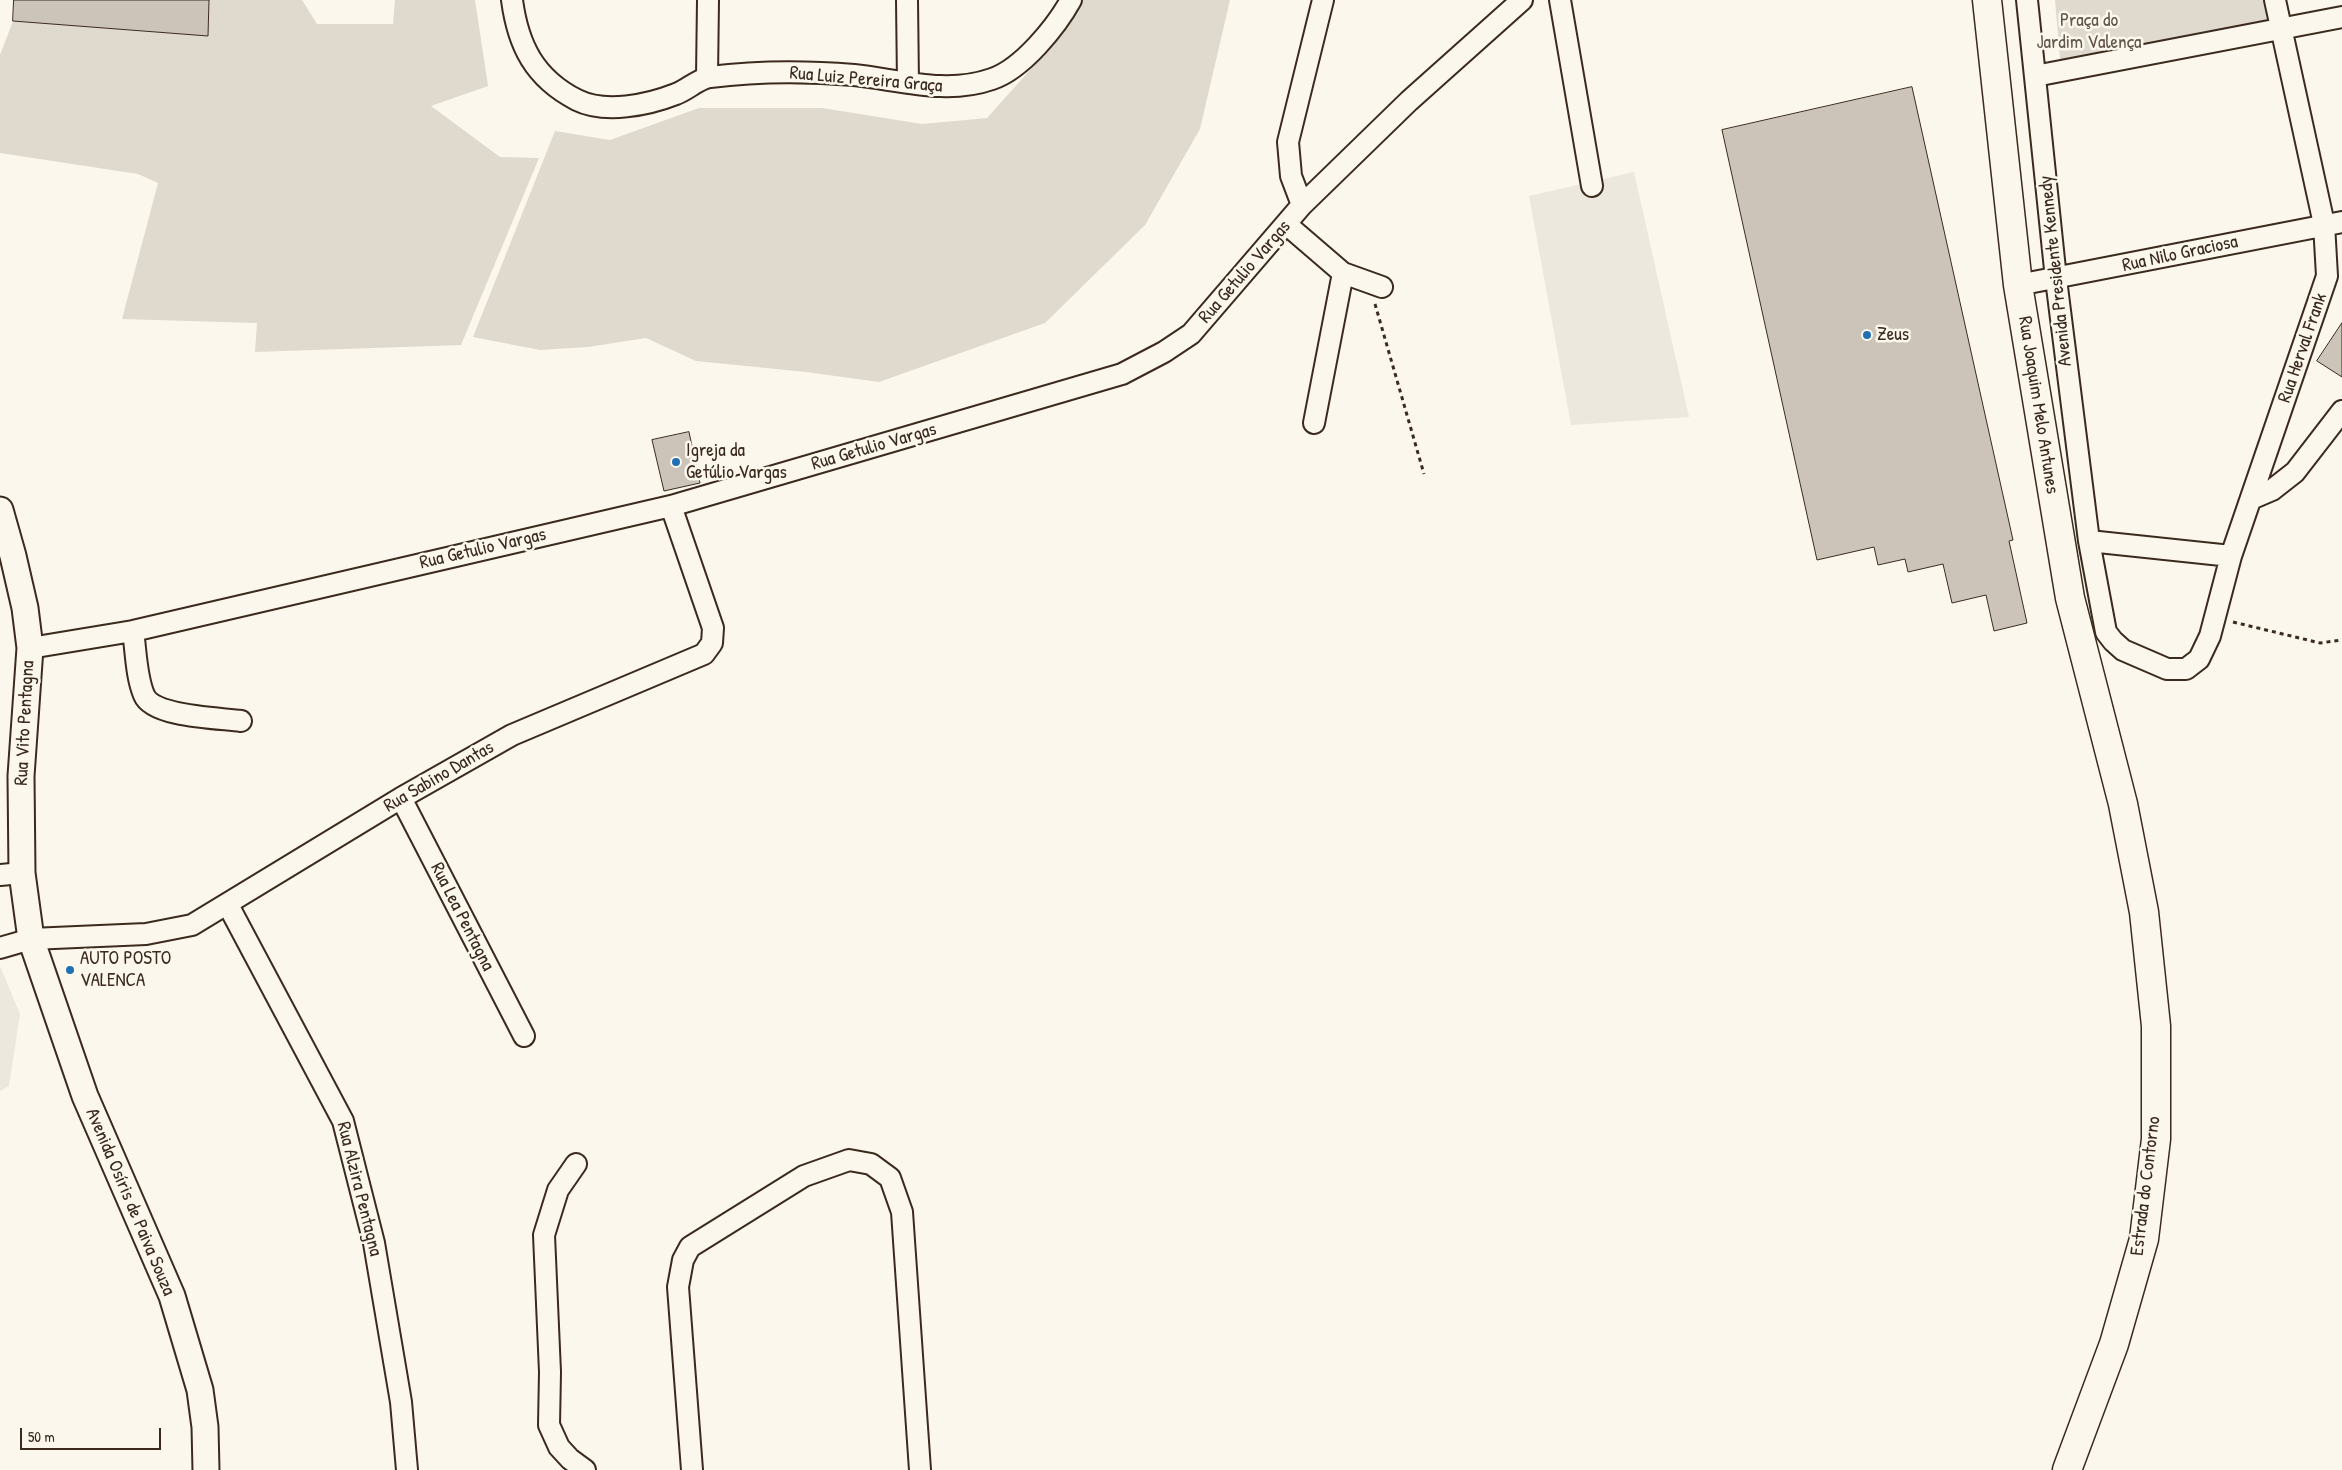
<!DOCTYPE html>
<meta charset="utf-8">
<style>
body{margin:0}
#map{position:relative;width:2342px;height:1470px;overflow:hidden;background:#fbf7ec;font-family:"Patrick Hand",sans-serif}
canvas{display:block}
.scale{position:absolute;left:20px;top:1428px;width:141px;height:22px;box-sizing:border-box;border:2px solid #3b2a1e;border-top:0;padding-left:6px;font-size:15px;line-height:18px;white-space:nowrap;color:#3b2a1e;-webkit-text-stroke:4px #fbf7ec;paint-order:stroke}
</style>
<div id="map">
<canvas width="2342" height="1470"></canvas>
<div class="scale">50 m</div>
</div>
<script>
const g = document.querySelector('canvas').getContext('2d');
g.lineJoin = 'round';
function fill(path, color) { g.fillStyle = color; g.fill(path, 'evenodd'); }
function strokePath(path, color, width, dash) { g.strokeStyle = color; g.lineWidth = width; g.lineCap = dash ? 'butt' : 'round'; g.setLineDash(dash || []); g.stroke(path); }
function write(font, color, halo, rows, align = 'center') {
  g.font = font + ' "Patrick Hand",sans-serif'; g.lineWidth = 5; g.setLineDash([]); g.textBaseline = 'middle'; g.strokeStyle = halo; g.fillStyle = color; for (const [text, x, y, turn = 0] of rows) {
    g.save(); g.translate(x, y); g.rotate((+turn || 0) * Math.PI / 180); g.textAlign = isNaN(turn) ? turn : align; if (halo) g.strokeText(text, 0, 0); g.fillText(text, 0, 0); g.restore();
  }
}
const built = new Path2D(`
 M1634,172L1689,417L1571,425L1529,196Z
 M0,966L20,1014L9,1086L0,1091Z`);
const green = new Path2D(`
 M209,0H302L317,24H393L395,0H475L488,86L431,106L500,157L539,158L461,345L255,352L257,323L122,319L158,183L138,174L0,153V55L13,21L208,36Z
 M1082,0H1230L1200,129L1145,225L1045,323L879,382L806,372L696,361L646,338L588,347L540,350L473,337L555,131L610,140L699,108H822L922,124L987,118L1064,32Z
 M2055,0H2271L2276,25L2061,69Z`);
const building = new Path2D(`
 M14,0H209L208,36L13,21Z
 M1912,87L2013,540L2009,541L2027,623L1994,631L1986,595L1952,603L1943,564L1908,572L1905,559L1878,565L1874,547L1817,560L1722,130Z
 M2342,323V377L2317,361Z
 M689,432L700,483L664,491L652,440Z`);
const path = new Path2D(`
 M1375,304L1424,474
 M2233,622L2320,643L2342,640`);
const minor = new Path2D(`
 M512,0C518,45 534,78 577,100C605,114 648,105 676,94C687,90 698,79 710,77C757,71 807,71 854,75C900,80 947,95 992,79C1022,69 1056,27 1071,0
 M907,0L908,83
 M1560,0L1592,186
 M2027,0L2056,279L2089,541L2106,632L2113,641L2123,650L2167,669H2186L2199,659L2210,636L2231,556L2327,276L2324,224L2275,0
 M2035,76L2342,17
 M707,77L708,0
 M1302,205L1291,176L1288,142L1323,0
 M1286,224L1343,273L1382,287
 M2018,285L2342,222
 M1314,423L1343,273
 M2251,499L2272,490L2295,472L2342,411
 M2089,541L2231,556
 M133,631C136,651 136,676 144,695C153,717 219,718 241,721
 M30,648L133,631L671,506L1122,374L1164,352L1191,334L1302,205L1409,101L1522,0
 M401,798L524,1036
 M0,875L22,873
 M228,905L343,1121L374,1243L401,1402L407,1470
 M0,948L31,939L146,934L192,925L401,798L512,735L704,654L712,643L713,628L671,506
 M576,1164L558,1190L544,1235L550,1372L549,1425L559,1447L570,1459L585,1470
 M692,1470L678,1287L683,1260L690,1247L804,1176L849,1160L871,1164L890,1178L902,1212L920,1470`);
const tertiary = new Path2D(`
 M0,510L13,556L25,608L30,648L21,776L22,873L31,939L85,1096L172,1296L200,1390L205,1427L206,1470`);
const primary = new Path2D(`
 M1987,0L2018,285L2070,598L2123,804L2144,912L2156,1026V1139L2144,1239L2114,1344L2067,1470`);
const markers = [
 [1867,335,5,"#1f6fb2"],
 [676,462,5,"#1f6fb2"],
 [70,970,5,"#1f6fb2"]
];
const parkNames = [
 ["Praça do",2089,21],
 ["Jardim Valença",2089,43]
];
const streetNames = [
 ["Rua Luiz Pereira Graça",866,80,5],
 ["Rua Nilo Graciosa",2180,254,-12],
 ["Avenida Presidente Kennedy",2056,271,-96],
 ["Rua Getulio Vargas",1245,272,-49],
 ["Rua Herval Frank",2303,348,-71],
 ["Rua Joaquim Melo Antunes",2038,405,81],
 ["Rua Getulio Vargas",874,447,-16],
 ["Rua Getulio Vargas",483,549,-13],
 ["Rua Vito Pentagna",25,723,-87],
 ["Rua Sabino Dantas",439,777,-30],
 ["Rua Lea Pentagna",462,917,63],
 ["Estrada do Contorno",2146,1186,-83],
 ["Rua Alzira Pentagna",359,1189,76],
 ["Avenida Osíris de Paiva Souza",130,1202,67]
];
const poiNames = [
 ["Zeus",1877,335],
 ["Igreja da",686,451],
 ["Getúlio Vargas",686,473],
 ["AUTO POSTO",80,959],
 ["VALENCA",80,981]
];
fill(built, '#ede8dd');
fill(green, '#dfd9ce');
fill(building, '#ccc4b9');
strokePath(building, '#3b2a1e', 1);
strokePath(minor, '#3b2a1e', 24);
strokePath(tertiary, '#3b2a1e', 29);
strokePath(primary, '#3b2a1e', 31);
strokePath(path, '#3b2a1e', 3, [4, 4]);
strokePath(minor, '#fbf7ec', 20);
strokePath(tertiary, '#fbf7ec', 25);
strokePath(primary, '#fbf7ec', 28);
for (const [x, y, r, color] of markers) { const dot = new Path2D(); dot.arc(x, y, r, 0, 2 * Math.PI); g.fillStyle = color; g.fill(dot); strokePath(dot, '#fbf7ec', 2); }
write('19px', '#64564a', '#fbf7ec', parkNames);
write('19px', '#3b2a1e', '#fbf7ec', streetNames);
write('19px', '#3b2a1e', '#fbf7ec', poiNames, 'left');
</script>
